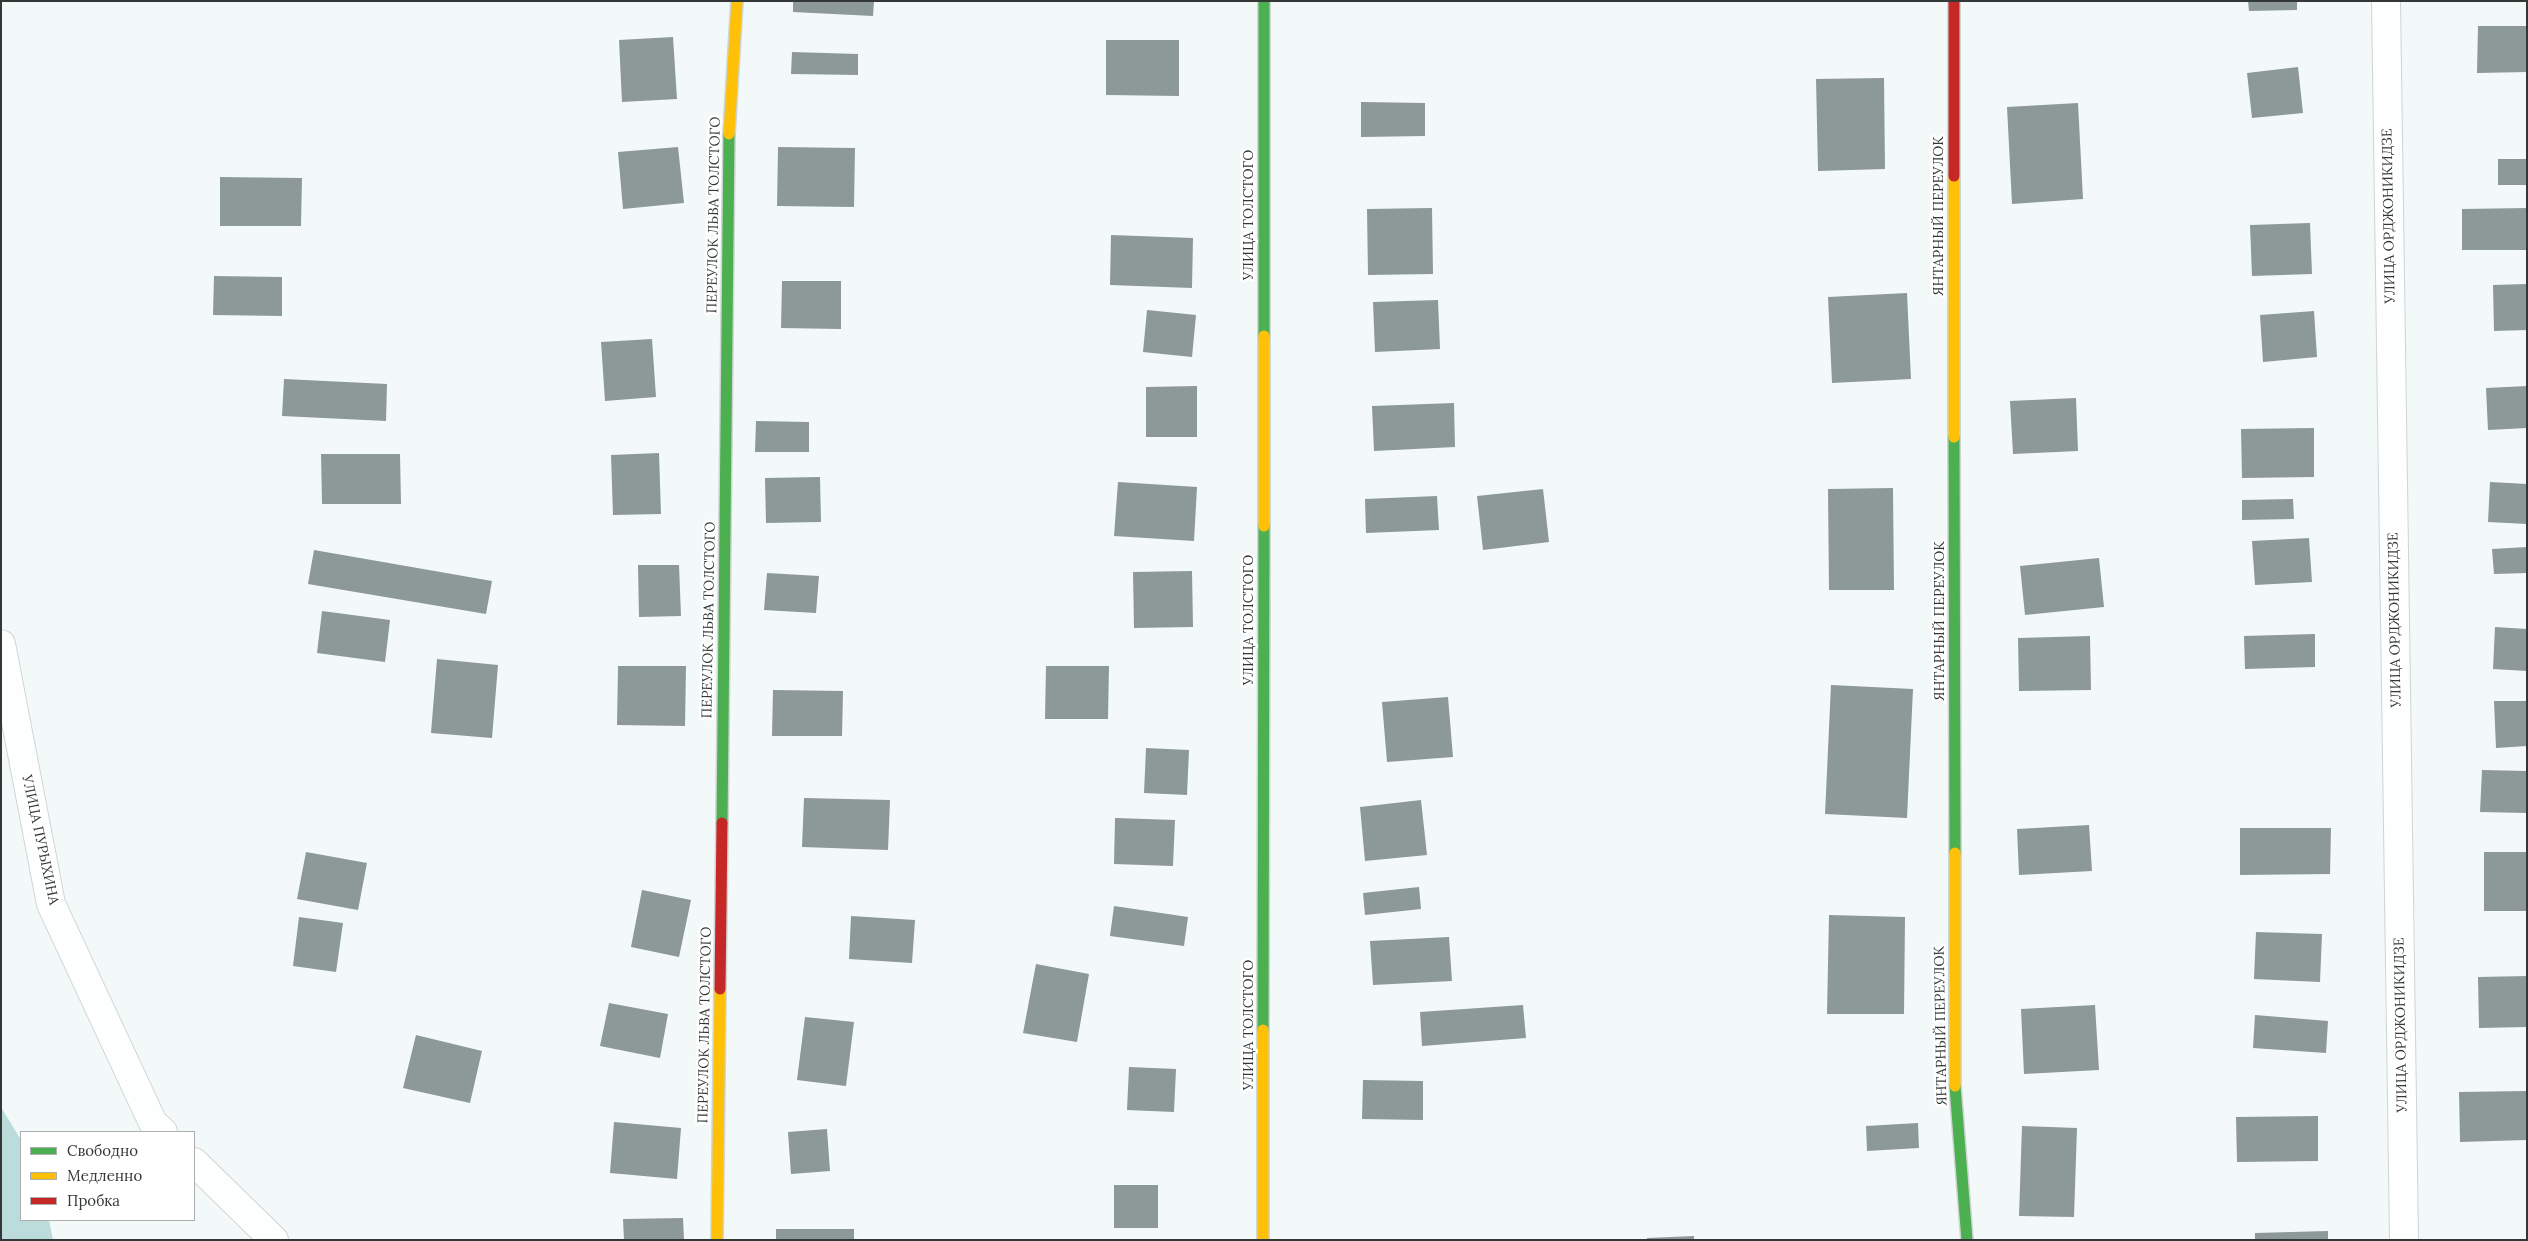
<!DOCTYPE html>
<meta charset="utf-8">
<style>
body{margin:0}
#map{position:relative;width:2528px;height:1241px;overflow:hidden;background:#f3f9f9;font-family:Lora,serif}
canvas{display:block}
.frame{position:absolute;inset:0;border:2px solid #333837;pointer-events:none}
.legend{position:absolute;left:20px;top:1131px;width:175px;height:90px;box-sizing:border-box;background:#fff;border:1px solid #adafaf;margin:0;padding:6px 9px;list-style:none;font-size:15px;color:#333837}
.legend li{display:flex;align-items:center;gap:10px;height:25px}
.legend b{width:25px;border:1px solid #adafaf}
</style>
<div id="map">
<canvas width="2528" height="1241"></canvas>
<div class="frame"></div>
<ul class="legend">
<li><b style="height:6px;background:#4caf50"></b>Свободно</li>
<li><b style="height:6px;background:#ffc107"></b>Медленно</li>
<li><b style="height:6px;background:#c62828"></b>Пробка</li>
</ul>
</div>
<script>
const g = document.querySelector('canvas').getContext('2d');
g.lineJoin = 'round';
function fill(path, color) { g.fillStyle = color; g.fill(path, 'evenodd'); }
function strokePath(path, color, width, dash) { g.strokeStyle = color; g.lineWidth = width; g.lineCap = dash ? 'butt' : 'round'; g.setLineDash(dash || []); g.stroke(path); }
function write(font, color, halo, rows, align = 'center') {
  g.font = font + ' Lora,serif'; g.lineWidth = 5; g.setLineDash([]); g.textBaseline = 'middle'; g.strokeStyle = halo; g.fillStyle = color; for (const [text, x, y, turn = 0] of rows) {
    g.save(); g.translate(x, y); g.rotate((+turn || 0) * Math.PI / 180); g.textAlign = isNaN(turn) ? turn : align; if (halo) g.strokeText(text, 0, 0); g.fillText(text, 0, 0); g.restore();
  }
}
const water = new Path2D(`
 M1,1107L21,1140V1220H49L53,1240H1Z`);
const building = new Path2D(`
 M793,1H874L873,16L793,12Z
 M2248,1H2297V10L2249,11Z
 M2478,26H2527V72L2477,73Z
 M673,37L677,99L622,102L619,40Z
 M1106,40H1179V96L1106,95Z
 M792,52L858,54V75L791,74Z
 M2298,67L2303,113L2252,118L2247,73Z
 M1884,78L1885,169L1818,171L1816,79Z
 M1361,102L1425,103V136L1361,137Z
 M2078,103L2083,199L2012,204L2007,107Z
 M678,147L684,203L623,209L618,152Z
 M778,147L855,148L854,207L777,206Z
 M2498,159H2527V185H2498Z
 M220,177L302,178L301,226H220Z
 M1432,208L1433,274L1368,275L1367,209Z
 M2527,208V250H2462V209Z
 M2310,223L2312,274L2252,276L2250,225Z
 M1111,235L1193,238L1192,288L1110,285Z
 M214,276L282,277V316L213,315Z
 M782,281H841V329L781,328Z
 M2527,284V330L2494,331L2493,285Z
 M1907,293L1911,379L1832,383L1828,297Z
 M1438,300L1440,349L1375,352L1373,302Z
 M1147,310L1196,315L1192,357L1143,352Z
 M2314,311L2317,357L2263,362L2260,315Z
 M652,339L656,397L605,401L601,342Z
 M284,379L387,384L386,421L282,416Z
 M1197,386V437H1146V387Z
 M2527,386V428L2488,430L2486,388Z
 M2076,398L2078,451L2013,454L2010,401Z
 M1454,403L1455,447L1374,451L1372,406Z
 M756,421L809,422V452H755Z
 M2314,428V477L2242,478L2241,429Z
 M659,453L661,514L613,515L611,455Z
 M321,454H400L401,504H322Z
 M820,477L821,522L766,523L765,478Z
 M1118,482L1197,487L1194,541L1114,536Z
 M2490,482L2527,484V524L2488,522Z
 M1893,488L1894,590H1829L1828,489Z
 M1543,489L1549,542L1483,550L1477,496Z
 M1437,496L1439,530L1366,533L1365,499Z
 M2293,499L2294,519L2242,520V500Z
 M2309,538L2312,582L2255,585L2252,541Z
 M2527,547V573L2494,574L2492,549Z
 M314,550L492,581L486,614L308,584Z
 M2099,558L2104,607L2025,615L2020,566Z
 M638,565H679L681,616L639,617Z
 M1192,571L1193,627L1134,628L1133,572Z
 M767,573L819,576L816,613L764,610Z
 M322,611L390,620L385,662L317,653Z
 M2495,627L2527,629V671L2493,669Z
 M2315,634V667L2245,669L2244,636Z
 M2090,636L2091,690L2019,691L2018,638Z
 M437,659L498,665L492,738L431,733Z
 M618,666H686L685,726L617,725Z
 M1046,666H1109L1108,719H1045Z
 M1831,685L1913,689L1907,818L1825,814Z
 M773,690L843,691L842,736H772Z
 M1448,697L1453,757L1387,762L1382,702Z
 M2494,701H2527V746L2496,748Z
 M1146,748L1189,750L1187,795L1144,793Z
 M2482,770L2527,771V813L2480,812Z
 M804,798L890,800L888,850L802,847Z
 M1421,800L1427,855L1365,861L1360,807Z
 M1115,818L1175,820L1173,866L1114,864Z
 M2089,825L2092,871L2019,875L2017,829Z
 M2240,828H2331L2330,874L2240,875Z
 M306,852L367,863L358,910L297,899Z
 M2484,852H2527V911H2484Z
 M1419,887L1421,909L1365,915L1363,893Z
 M642,890L691,900L679,957L631,947Z
 M1114,906L1188,917L1184,946L1110,936Z
 M1829,915L1905,917L1904,1014H1827Z
 M851,916L915,920L912,963L849,959Z
 M299,917L343,923L336,972L293,966Z
 M2256,932L2322,934L2320,982L2254,979Z
 M1449,937L1452,981L1373,985L1370,941Z
 M1036,964L1089,974L1077,1042L1023,1033Z
 M2527,976V1027L2479,1028L2478,977Z
 M609,1003L668,1014L660,1058L600,1046Z
 M1523,1005L1526,1038L1422,1046L1420,1012Z
 M2095,1005L2099,1070L2024,1074L2021,1009Z
 M2255,1015L2328,1021L2326,1053L2253,1048Z
 M805,1017L854,1022L846,1086L797,1080Z
 M416,1035L482,1051L470,1103L403,1088Z
 M1129,1067L1176,1069L1174,1112L1127,1110Z
 M1363,1080L1423,1081V1120L1362,1119Z
 M2527,1091V1140L2460,1142L2459,1092Z
 M2318,1116V1161L2237,1162L2236,1117Z
 M614,1122L681,1128L677,1179L610,1173Z
 M1918,1123L1919,1148L1867,1151L1866,1126Z
 M2022,1126L2077,1128L2074,1217L2019,1216Z
 M827,1129L830,1171L791,1174L788,1132Z
 M1114,1185H1158V1228H1114Z
 M683,1218L684,1240H624L623,1219Z
 M776,1229H854V1240H776Z
 M2328,1231V1240H2255V1233Z
 M1694,1236V1240H1647V1238Z`);
const street = new Path2D(`
 M2386,1L2404,1240
 M1,644L51,904L153,1123L163,1132
 M194,1162L274,1240`);
const fast = new Path2D(`
 M1264,336V1
 M1954,437L1955,853
 M722,823L729,134
 M1263,1030L1264,526
 M1955,1086L1967,1240`);
const slow = new Path2D(`
 M729,134L737,1
 M1954,176V437
 M1264,526V336
 M1955,853V1086
 M717,1240L720,989
 M1263,1240V1030`);
const jam = new Path2D(`
 M1954,1V176
 M720,989L722,823`);
const streetNames = [
 ["ПЕРЕУЛОК ЛЬВА ТОЛСТОГО",714,215,-89],
 ["УЛИЦА ТОЛСТОГО",1249,215,-90],
 ["ЯНТАРНЫЙ ПЕРЕУЛОК",1939,216,-90],
 ["УЛИЦА ОРДЖОНИКИДЗЕ",2389,216,-91],
 ["ПЕРЕУЛОК ЛЬВА ТОЛСТОГО",709,620,-89],
 ["УЛИЦА ТОЛСТОГО",1249,620,-90],
 ["УЛИЦА ОРДЖОНИКИДЗЕ",2395,620,-91],
 ["ЯНТАРНЫЙ ПЕРЕУЛОК",1940,621,-90],
 ["УЛИЦА ПУРЫХИНА",40,840,78],
 ["ПЕРЕУЛОК ЛЬВА ТОЛСТОГО",705,1025,-89],
 ["УЛИЦА ТОЛСТОГО",1249,1025,-90],
 ["УЛИЦА ОРДЖОНИКИДЗЕ",2401,1025,-91],
 ["ЯНТАРНЫЙ ПЕРЕУЛОК",1941,1026,-91]
];
fill(water, '#bcdcdb');
fill(building, '#8d9898');
strokePath(street, '#cfd4d4', 30);
strokePath(fast, '#cfd4d4', 14);
strokePath(slow, '#cfd4d4', 14);
strokePath(jam, '#cfd4d4', 14);
strokePath(street, '#fdfefe', 28);
strokePath(fast, '#4caf50', 11);
strokePath(slow, '#ffc107', 11);
strokePath(jam, '#c62828', 11);
write('14px', '#333837', '#fff', streetNames);
</script>
